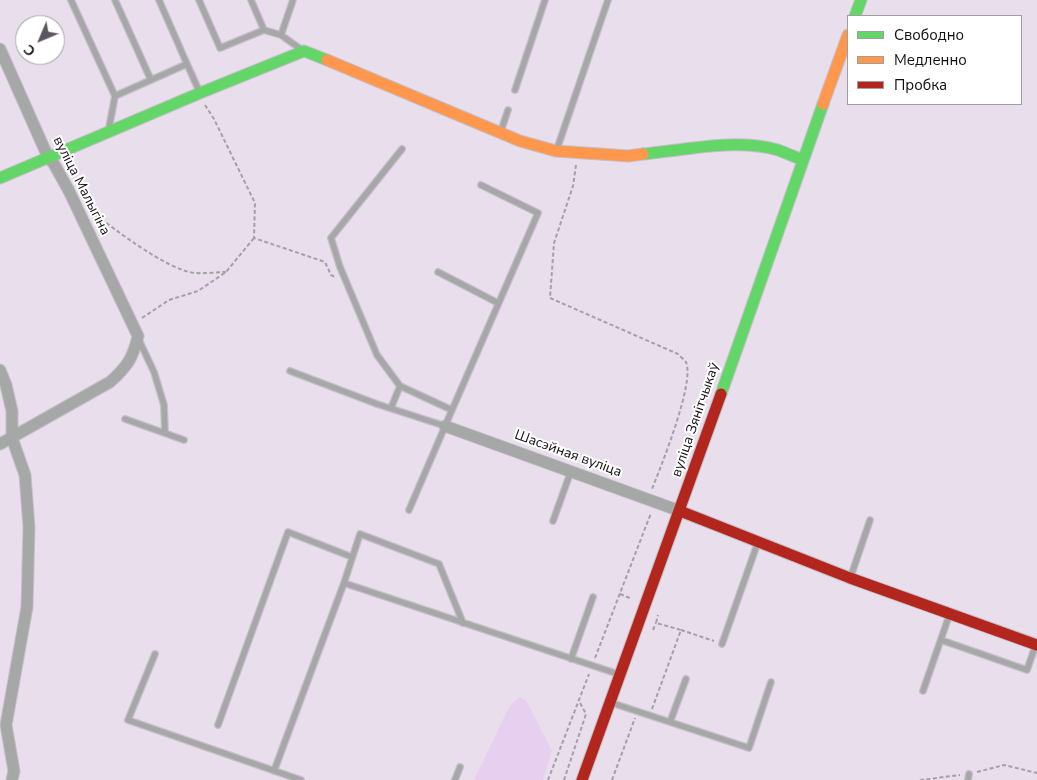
<!DOCTYPE html>
<meta charset="utf-8">
<style>
body{margin:0}
#map{position:relative;width:1037px;height:780px;overflow:hidden;background:#e9dfec;font-family:"Nunito Sans",sans-serif}
canvas{display:block}
.legend{position:absolute;left:847px;top:15px;width:175px;height:90px;box-sizing:border-box;background:#fff;border:1px solid #a09ea1;margin:0;padding:6px 9px;list-style:none;font-size:15px;color:#120c14}
.legend li{display:flex;align-items:center;gap:10px;height:25px}
.legend b{width:25px;border:1px solid #a09ea1}
.north{position:absolute;left:15px;top:15px;width:50px;height:50px;box-sizing:border-box;background:#fff;border:1px solid #a09ea1;border-radius:50%;rotate:225deg;font-size:14px;font-weight:700;line-height:20px;text-align:center;color:#120c14}
.north::after{content:'';display:block;margin:auto;width:18px;height:22px;background:#5d5660;clip-path:polygon(50% 0,100% 100%,50% 72%,0 100%)}
</style>
<div id="map">
<canvas width="1037" height="780"></canvas>
<ul class="legend">
<li><b style="height:6px;background:#63d668"></b>Свободно</li>
<li><b style="height:6px;background:#ff974d"></b>Медленно</li>
<li><b style="height:6px;background:#b3261e"></b>Пробка</li>
</ul>
<div class="north">С</div>
</div>
<script>
const g = document.querySelector('canvas').getContext('2d');
g.lineJoin = 'round';
function fill(path, color) { g.fillStyle = color; g.fill(path, 'evenodd'); }
function strokePath(path, color, width, dash) { g.strokeStyle = color; g.lineWidth = width; g.lineCap = dash ? 'butt' : 'round'; g.setLineDash(dash || []); g.stroke(path); }
function write(font, color, halo, rows, align = 'center') {
  g.font = font + ' "Nunito Sans",sans-serif'; g.lineWidth = 4; g.setLineDash([]); g.textBaseline = 'middle'; g.strokeStyle = halo; g.fillStyle = color; for (const [text, x, y, turn = 0] of rows) {
    g.save(); g.translate(x, y); g.rotate((+turn || 0) * Math.PI / 180); g.textAlign = isNaN(turn) ? turn : align; if (halo) g.strokeText(text, 0, 0); g.fillText(text, 0, 0); g.restore();
  }
}
const green = new Path2D(`
 M519,697L526,700L552,751L543,780H474L509,707Z`);
const path = new Path2D(`
 M205,105L214,119L255,203L254,238L325,262L331,275L335,277
 M576,165L573,186L554,243L550,298L678,354C680,356 684,360 686,362C695,383 661,466 652,489
 M91,211C114,229 167,270 195,273C205,274 216,272 226,272
 M142,318L169,300L198,291L226,272L254,238
 M620,594L632,599
 M653,630L656,623
 M681,630L714,641
 M595,658L651,513
 M652,709L681,630L656,623L658,615
 M977,772L1004,765L1037,773
 M548,780L589,674
 M564,780L586,714L579,701
 M612,780L635,718
 M920,780L960,775`);
const lane = new Path2D(`
 M71,0L115,96L109,128
 M115,0L151,80
 M159,0L187,64
 M199,0L220,48L264,30
 M251,0L264,30L281,35
 M293,0L281,35L302,50
 M515,90L545,0
 M115,96L187,64L200,93
 M501,131L508,110
 M402,149L331,238L340,267L377,355L400,386L452,410L409,510
 M557,149L608,0
 M438,272L498,303
 M138,338L154,372L164,405L165,433
 M290,371L377,404L445,426
 M391,408L400,386
 M452,410L538,213L481,185
 M125,419L184,440
 M553,521L571,471
 M851,576L870,520
 M344,583L360,534L439,564L463,623
 M941,640L1027,670L1035,647
 M722,644L758,542
 M155,654L128,720L301,780
 M571,659L593,597
 M923,691L949,616
 M612,703L749,748L771,682
 M670,722L686,679
 M218,725L288,532L352,557
 M274,771L344,583L618,674
 M455,780L460,767
 M968,780L969,774`);
const street = new Path2D(`
 M0,49L48,157L54,164L69,191L138,336C133,358 127,367 110,382L0,444
 M0,370L6,385L12,411V438L25,475L29,527L27,607L6,725L14,771L12,780
 M445,426L680,511`);
const fast = new Path2D(`
 M855,16L861,0
 M643,154C686,150 735,138 778,150C786,153 795,157 803,160
 M0,178L200,93L304,51L327,60
 M721,394L823,104`);
const slow = new Path2D(`
 M327,60L520,141L556,151L628,156L643,154
 M823,104L848,35`);
const jam = new Path2D(`
 M680,511L850,578L1037,645
 M582,780L721,394`);
const streetNames = [
 ["вуліца Малыгіна",81,186,63],
 ["вуліца Зянітчыкаў",696,420,-71],
 ["Шасэйная вуліца",568,454,20]
];
fill(green, '#e7cfef');
strokePath(lane, '#c6bec9', 8);
strokePath(street, '#c6bec9', 13);
strokePath(fast, '#c6bec9', 13);
strokePath(slow, '#c6bec9', 13);
strokePath(jam, '#c6bec9', 13);
strokePath(path, '#a2a1a4', 2, [4, 2.5]);
strokePath(lane, '#a6a7a7', 5.5);
strokePath(street, '#a6a7a7', 11);
strokePath(fast, '#63d668', 11);
strokePath(slow, '#ff974d', 11);
strokePath(jam, '#b3261e', 11);
write('14px', '#120c14', '#fff', streetNames);
</script>
